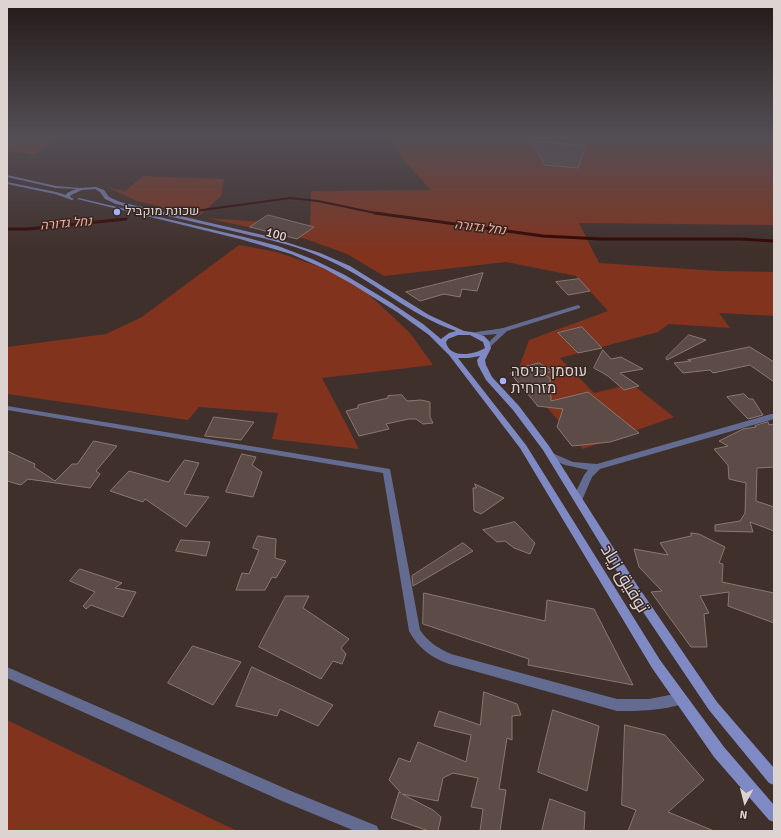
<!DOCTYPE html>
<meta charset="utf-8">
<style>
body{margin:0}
#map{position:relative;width:781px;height:838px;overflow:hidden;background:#40302c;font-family:Signika,sans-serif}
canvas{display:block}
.frame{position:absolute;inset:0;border:8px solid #ddd3d0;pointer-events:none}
.north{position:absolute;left:725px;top:782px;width:40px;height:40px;-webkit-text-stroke:3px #352622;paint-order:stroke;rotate:187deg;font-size:11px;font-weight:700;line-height:16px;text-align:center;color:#ddd3d0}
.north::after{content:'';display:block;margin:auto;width:14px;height:18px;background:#ddd3d0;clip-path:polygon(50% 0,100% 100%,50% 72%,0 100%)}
</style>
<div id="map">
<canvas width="781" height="838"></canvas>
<div class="frame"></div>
<div class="north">N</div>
</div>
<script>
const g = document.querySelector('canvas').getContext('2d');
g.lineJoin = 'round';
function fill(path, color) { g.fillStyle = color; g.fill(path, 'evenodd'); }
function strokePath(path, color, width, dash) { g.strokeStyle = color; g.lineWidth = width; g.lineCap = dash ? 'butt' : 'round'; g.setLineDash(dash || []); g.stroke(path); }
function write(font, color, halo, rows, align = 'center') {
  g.font = font + ' Signika,Cairo,Heebo,sans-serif'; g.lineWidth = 3; g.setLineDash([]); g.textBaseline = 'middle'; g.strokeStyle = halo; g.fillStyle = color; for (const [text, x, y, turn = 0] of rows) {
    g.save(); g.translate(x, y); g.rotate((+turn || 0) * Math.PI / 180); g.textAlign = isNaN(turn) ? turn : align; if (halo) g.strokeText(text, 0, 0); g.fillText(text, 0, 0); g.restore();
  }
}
const green = new Path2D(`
 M7,135H59L35,155L7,151Z
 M390,135H774V225L579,223L599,263L718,271L774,272V316L719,313L730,328L669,324L658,332L560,358L594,393L632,384L674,417L583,449L517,373L529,340L608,311L576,276L506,262L384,276L347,254L306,239L205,218L310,225L311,191L431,190L401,157Z
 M143,176L224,179L221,196L199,216L137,201L107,187L125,191Z
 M239,245L277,252L320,267L360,286L410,333L433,365L322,378L359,449L272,439L278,413L199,407L188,420L7,394V347L106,334L142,317Z
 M7,720L237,831H7Z`);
const streamFar1 = new Path2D(`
 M188,212L290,198L318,201L380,214`);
const stream = new Path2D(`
 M375,213L543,236L601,239H740L774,241
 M7,229H28L126,219`);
const building = new Path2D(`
 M531,141L559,143L586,146L578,168L545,165Z
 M268,215L314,227L297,239L250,227Z
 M483,273L477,291L462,289L460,297L444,294L420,301L406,292Z
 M579,279L590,291L568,295L556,282Z
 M582,327L602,348L578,353L558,333Z
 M689,335L706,340L667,360L666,358Z
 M750,347L774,362V382L750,365L713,373L710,370L683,373L674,363L691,361L688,360Z
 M603,350L611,359L621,357L643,369L620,373L639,386L624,390L608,376L594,368Z
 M539,363L553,371L544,374L550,378L551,401L588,392L639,433L610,442L572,446L557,427L563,409L537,406V405L510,373L527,370L525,367Z
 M744,394L749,399H753L763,415L748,419L727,397Z
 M402,395L407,401L421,400L430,402V417L433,423L423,424L416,419H409L386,424L389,429L359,436L346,411L358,408V405L388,398V396Z
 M214,417L254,422L241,440L205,436Z
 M768,422L769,425L774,424V467L757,468L756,501L774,507V531L750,522L753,532L715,531V525L740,521L745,513L746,483L729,479L728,465L714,449L728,446L719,441L743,429L756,427L755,426Z
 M94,441L117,446L96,471L100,474L90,488L28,479L21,485L7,481V451L35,464L34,467L55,481L72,464H77Z
 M242,454L256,457L252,465L262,472L253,497L226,492Z
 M185,460L199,463L184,494L209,497L186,527L145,499L143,502L110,491L129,471L168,482Z
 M475,484L504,498L481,514L474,511L473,488H476Z
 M515,522L535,543L530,554L514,548L505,541L497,542L483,530Z
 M691,533L699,534L725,547L719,563L723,564L722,582L774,593V623L728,606L729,592L700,596L709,613L704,614L707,647H691L651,592L662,591L639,567L634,549L668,555L660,543L691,536Z
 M258,536L276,539L275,558L286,561L276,578L272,577L265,590H236L242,573L249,574L259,550L253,548Z
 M181,540L210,542L206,556L176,551Z
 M463,543L473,551L413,586L412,576Z
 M80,569L122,583L115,588L136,592L123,617L91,605L86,609L83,606L95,592L70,581Z
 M424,593L545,621L547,600L594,609L633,685L528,665L529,659L423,624Z
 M286,596H309L303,608L349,639L341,648L346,654L342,664L333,661L321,679L259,647Z
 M193,646L241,662L213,705L168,683Z
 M252,667L333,705L318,726L280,709L277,716L236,706Z
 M484,692L517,704L521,715L512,716V740L507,738L499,789L506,790L500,831H480L483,809L471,807L478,778L453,773L443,778L438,801L402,794L433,810L441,817L438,831H429L391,818L399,792L401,793L389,780L399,758L410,762L418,742L466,762L471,735L434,726L439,711L480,725Z
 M553,710L599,726L587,791L538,772Z
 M625,725L665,735L704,780L668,812L714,831H628L636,810L622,805Z
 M550,799L585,812L584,831H542Z`);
const street = new Path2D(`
 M578,305L580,306V308L507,331L490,347H486L485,346L497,334L473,336L470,334C475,331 495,330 503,328Z
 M7,406L390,469L420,630C428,642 439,649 451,654L617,699H649L680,693L684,695L686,699L684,703C663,711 639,711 617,711L449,664C432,658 418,648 409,631L383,473L7,410Z
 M771,414H774V419L600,469L592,477L583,498L581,500H575L573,498L584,475L588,470L565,465L549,458L548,456L552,453L573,462L597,464Z
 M7,667L291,791L377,826L379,831H355L282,801L7,678Z`);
const secondary = new Path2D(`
 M7,175L56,186L80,188L96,187L104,190L109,197L120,202L267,236L320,253L350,266L429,315L464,331L472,332L484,336L489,341L491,348L485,360L486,365L492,377L519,406L549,446L637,585L717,702L774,768V785L769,783L709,710L629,591L543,450L513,410L486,380L478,365L477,360L480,356L469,358H458L526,445L660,660L724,747L774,805V822L769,820L714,757L652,668L520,448L449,355L429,335L397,312L352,284L325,269L291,254L240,239L77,199L79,198L244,237L278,246L312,259L345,275L390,302L423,324L441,339L449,333L456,331C409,315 373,280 328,260C301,247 271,240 241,233C200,223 158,214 116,204L105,199L100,192L95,189L82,190L71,195L70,197L74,199L72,200L55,194L7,184V182L56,192L66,195L67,193L76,189L56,188L7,177ZM458,335H470L483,342L485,348C474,355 449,359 446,342L448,339Z`);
const markers = [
 [117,212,4,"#a5b1fc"],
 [503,381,4,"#a5b1fc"]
];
const farPoinames = [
 ["שכונת מוקביל",125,212]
];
const farWaternames = [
 ["נחל גדורה",66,224,-5],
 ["נחל גדורה",480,228,7]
];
const farStreetnames = [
 ["100",276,235,16]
];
const poiNames = [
 ["עוסמן כניסה",511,372],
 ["מזרחית",511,389]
];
const nearStreetnames = [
 ["توفيق زياد",624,579,59]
];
fill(green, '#81331e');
strokePath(streamFar1, '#330400', 2);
strokePath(stream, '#330400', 3);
fill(building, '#5c4b46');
strokePath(building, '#897771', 1);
fill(street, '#646b90');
fill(secondary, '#7f89c3');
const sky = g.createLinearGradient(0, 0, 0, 252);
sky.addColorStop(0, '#231a18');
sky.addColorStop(0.54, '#534e56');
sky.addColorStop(1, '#534e5600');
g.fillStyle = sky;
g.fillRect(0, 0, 781, 252);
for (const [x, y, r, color] of markers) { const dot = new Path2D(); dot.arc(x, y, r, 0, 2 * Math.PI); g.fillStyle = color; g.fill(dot); strokePath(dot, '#352622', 1.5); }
write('13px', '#ddd3d0', '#352622', farPoinames, 'left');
write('italic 13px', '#f9ac97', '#352622', farWaternames);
write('13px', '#ddd3d0', '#352622', farStreetnames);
write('15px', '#ddd3d0', '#352622', poiNames, 'left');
write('18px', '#ddd3d0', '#352622', nearStreetnames);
</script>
